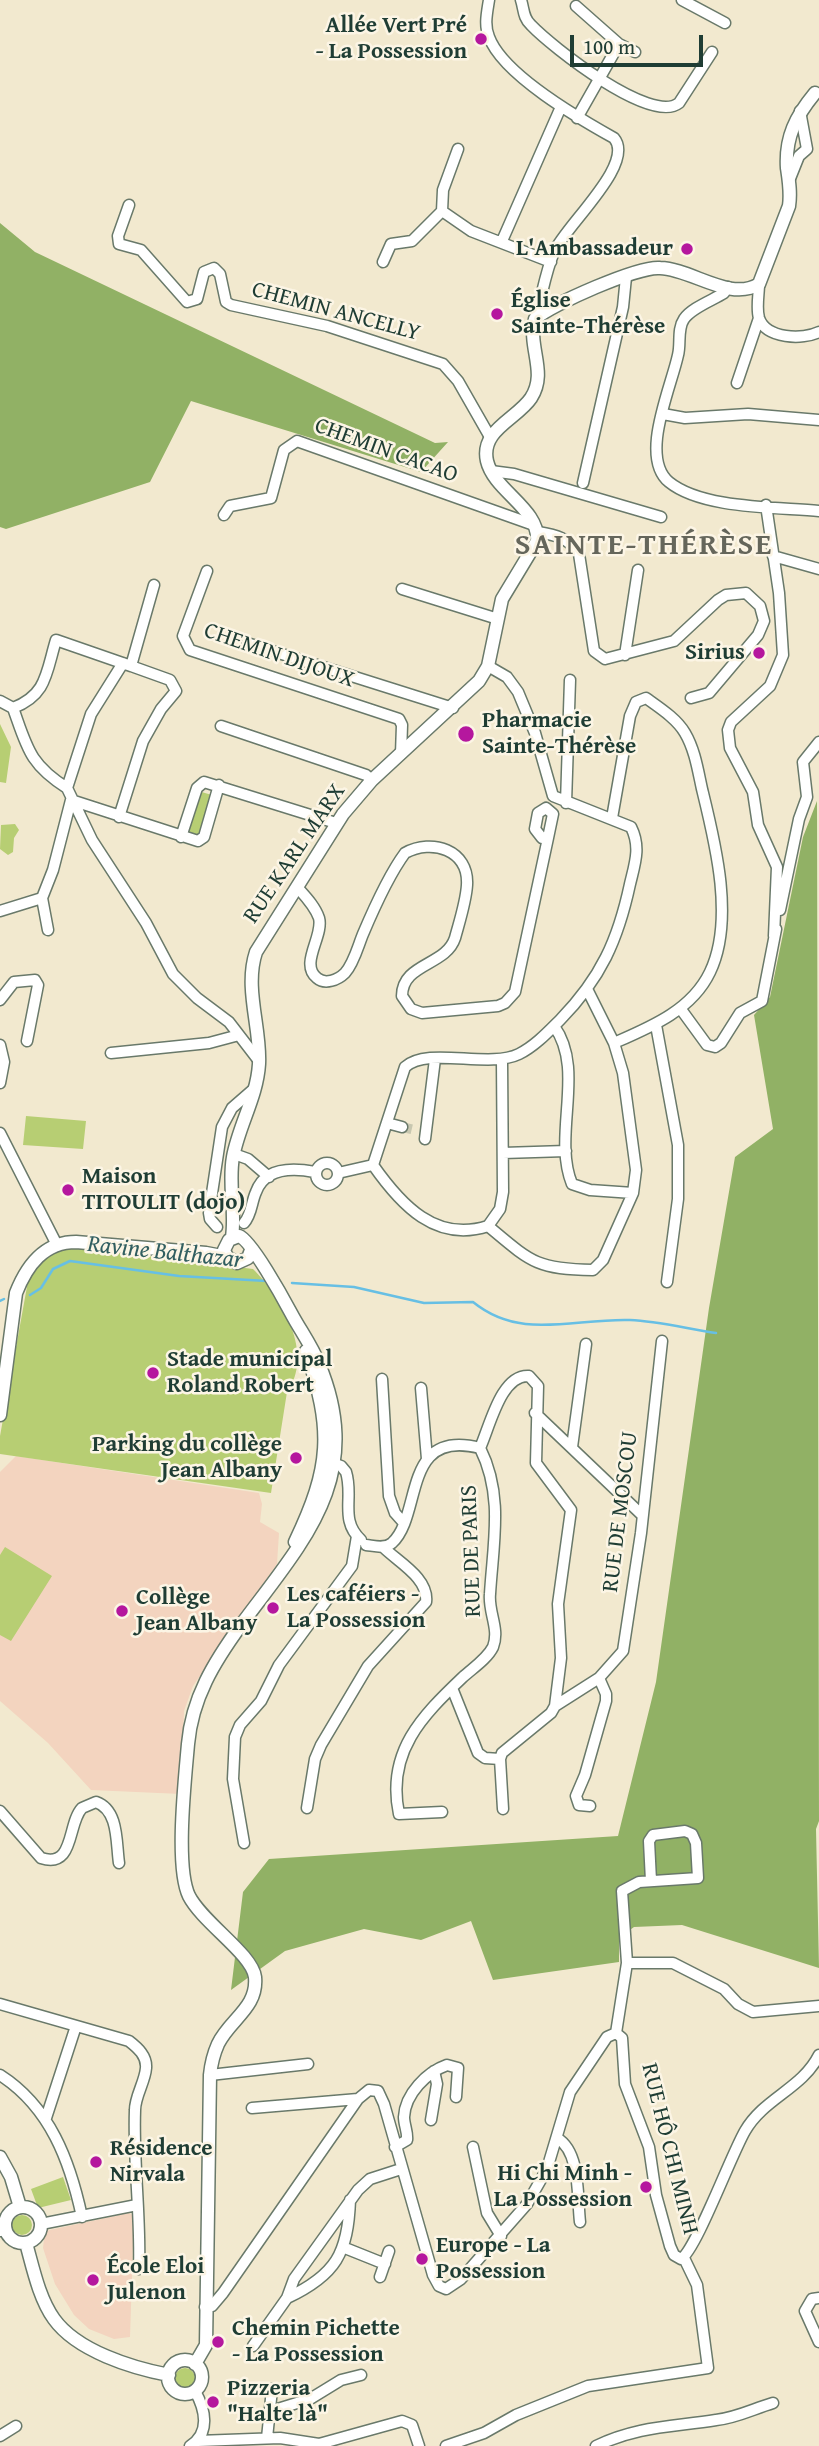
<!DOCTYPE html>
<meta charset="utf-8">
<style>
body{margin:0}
#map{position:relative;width:819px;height:2446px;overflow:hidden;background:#f2e9cf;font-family:"Gentium Book Plus",serif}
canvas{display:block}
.scale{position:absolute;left:570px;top:35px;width:133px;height:32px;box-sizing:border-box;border:4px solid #1f3d34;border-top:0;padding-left:9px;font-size:21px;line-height:24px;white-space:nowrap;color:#1f3d34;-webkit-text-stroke:5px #fcf5e5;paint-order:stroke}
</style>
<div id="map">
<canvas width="819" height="2446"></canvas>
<div class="scale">100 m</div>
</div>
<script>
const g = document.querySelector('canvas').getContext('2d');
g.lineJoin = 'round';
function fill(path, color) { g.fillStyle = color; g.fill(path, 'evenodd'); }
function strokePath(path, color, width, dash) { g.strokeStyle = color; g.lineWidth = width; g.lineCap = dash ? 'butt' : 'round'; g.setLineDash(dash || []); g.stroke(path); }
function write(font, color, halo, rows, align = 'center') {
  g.font = font + ' "Gentium Book Plus",serif'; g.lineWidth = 5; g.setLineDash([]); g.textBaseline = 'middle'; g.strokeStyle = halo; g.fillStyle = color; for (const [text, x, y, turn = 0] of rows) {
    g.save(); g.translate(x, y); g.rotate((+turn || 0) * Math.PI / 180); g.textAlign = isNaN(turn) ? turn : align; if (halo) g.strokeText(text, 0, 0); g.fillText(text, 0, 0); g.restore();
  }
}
const built = new Path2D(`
 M16,1456L259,1493L262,1504L260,1522L279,1533L277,1564L193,1686L184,1711L181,1794L91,1790L48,1743L0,1701V1472Z
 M129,2213L134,2216L130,2337L114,2339L89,2329L74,2315L55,2284L43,2248L45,2231Z`);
const green = new Path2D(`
 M0,724L11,747L6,783L0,782Z
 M198,791L212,795L200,837L186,833Z
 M15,824L19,830L14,838L13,852L8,855L0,849L1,825Z
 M26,1116L86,1121L83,1149L23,1145Z
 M76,1247L253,1269C282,1298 315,1354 287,1392L271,1493L0,1454V1436L28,1281L47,1256L60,1249Z
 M5,1547L52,1576L11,1641L0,1635V1555Z
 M63,2177L71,2200L38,2208L31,2189Z
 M12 2225a10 10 0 1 1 20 0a10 10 0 1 1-20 0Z
 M175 2378a10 10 0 1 1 20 0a10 10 0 1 1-20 0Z`);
const forest = new Path2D(`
 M0,223L35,252L435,443L448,442L421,472L191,401L150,482L6,529L0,527Z
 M817,801L819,1821L816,1829L819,1968L682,1925L634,1927L619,1938V1962L493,1980L471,1921L421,1940L364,1929L285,1951L231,1990L243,1892L269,1859L618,1836L656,1682L709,1308L735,1157L773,1129L754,1015L770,997L803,837Z`);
const stream = new Path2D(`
 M292,1283L354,1287L424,1303L473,1302C521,1341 573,1318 630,1320C658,1321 688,1329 716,1333
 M30,1295L41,1288L53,1269L70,1261L179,1276L267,1281
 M0,1301L4,1299`);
const minorTunnel = new Path2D(`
 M402,1127L415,1130`);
const minor = new Path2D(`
 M489,0C487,13 484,25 489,37C503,75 580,119 614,138C636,164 565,226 554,252C545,273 542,297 535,319
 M521,0C524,9 523,18 531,25C552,47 651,125 679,103L712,52
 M682,0L725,23
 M576,6L619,44L577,118
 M619,44L635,52
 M800,111L807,149
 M458,149L443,190L442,211L471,231L551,262
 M789,181L799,156L807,149
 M129,205L118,236L119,244L141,250L187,302L197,299L204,272L214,268L220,274L226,302L231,305L327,326L443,364L458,381L490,437
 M502,241L560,109
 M383,262L391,244L412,241L442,211
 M759,284C759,294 756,308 759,318C766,339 803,340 819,332
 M728,287L724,293C713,300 691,308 684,319C677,329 681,344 678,355C671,388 639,457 669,482C702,509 777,507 819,511
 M737,383L759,318
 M663,414L685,418L748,414L819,420
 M491,471L514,474L661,517
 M583,483L623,307L626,277
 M766,505L779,593L783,655L770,686L731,722L728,730L730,748L753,792L758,825L777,867L774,936
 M224,515L230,506L271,498L284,450L297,441L534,525
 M538,532C556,535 569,538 579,554L594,651L605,659L674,641L718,600L726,595L746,593L760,606L764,621L758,635L709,693L691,698
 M773,556L819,569
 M207,571L183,636L190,650L399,719L402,725L401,754
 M402,589L498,619
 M247,643L453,708
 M625,655L638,570
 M0,701L13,708C27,747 29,764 67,788
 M13,708C47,695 46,673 56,640L131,666
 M221,726L366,775L372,780
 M67,788L92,840L146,923L173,974L197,998L229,1022L259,1061
 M67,788L91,714L123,663
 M71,800L198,841L204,837L219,785
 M566,803L570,680
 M119,817L143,741L161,709L176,691L170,680L131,666L154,585
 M612,818L630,716L636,702L646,698C660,708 677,719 685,733C695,750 698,771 702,789C715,842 735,920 710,972C692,1010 651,1027 614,1043
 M181,837L197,788L204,782L336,823
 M297,887C305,896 315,906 319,918C324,936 299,964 317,978C325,985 338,980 345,973C354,963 358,946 363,934C374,908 388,876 405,853C432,838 469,850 467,885C466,902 459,923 455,938C446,966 402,963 402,996L411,1009L422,1013L498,1006L505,1003L515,992L548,838L553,814L546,808L538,813L535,829L542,838H548
 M780,910L799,819L807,797L803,762L819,742
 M0,911L42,898
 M48,930L42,898L53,870L71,800
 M0,1000L14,982L35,980L38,985L27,1041
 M680,1008L707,1045L715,1047L721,1043L740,1013L762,1001L776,929
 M656,1025L678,1145V1199L667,1282
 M554,1026C586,1070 552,1135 572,1184L590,1190L633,1193
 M0,1045L4,1062L0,1083
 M111,1053L209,1043L239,1035
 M387,1123L402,1127
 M0,1133L57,1245
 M425,1139L435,1059
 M503,1153L566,1151
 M234,1154L248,1159L269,1177
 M316 1174a11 11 0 1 1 22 0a11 11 0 1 1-22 0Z
 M373,1165L405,1067C428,1046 488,1069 519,1054C535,1046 548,1032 560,1020C601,978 618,940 630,884C635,863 641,847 631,827L553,796L535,733L518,692L507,677L488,666
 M373,1165C401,1205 436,1243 488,1226L500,1209L503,1192L502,1061
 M338,1173L373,1165
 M244,1223C252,1214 251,1203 256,1192C265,1167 294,1168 315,1172
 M488,1226C531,1262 536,1269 593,1270L603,1260L633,1193L636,1170L623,1073L614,1043L588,991
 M217,1227L210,1219L209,1213L222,1127L232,1108L255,1088
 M382,1379L389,1496L395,1513L403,1522
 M421,1388L427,1459
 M535,1413L642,1515
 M572,1447L586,1344
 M480,1448C490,1426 501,1374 529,1376L538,1386L536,1463L571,1510L558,1604L561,1658L555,1706L551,1713L502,1753L500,1759L503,1809
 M327,1461L341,1466L346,1472C354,1497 339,1520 361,1540
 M366,1545C375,1546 385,1549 392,1543C423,1515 401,1428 480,1448
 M452,1688L478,1753L485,1758L500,1759
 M555,1706L599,1678L623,1651L641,1533L662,1341
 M590,1806L579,1805L576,1796L585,1775L606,1701V1694L599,1678
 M307,1808L315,1759L321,1745L368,1666L426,1602C429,1578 398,1562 383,1547
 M0,1811L41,1858C75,1869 67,1824 82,1808L96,1802C119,1810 116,1843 119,1863
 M442,1812L399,1814C386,1752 422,1716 463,1677C473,1668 487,1659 493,1647C500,1629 488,1612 490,1594C493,1543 504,1496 480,1448
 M244,1843L233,1779L235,1737L240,1725L261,1701L279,1665L352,1566L357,1536
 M627,1963H673L724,1989L738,2004L753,2012L819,2006
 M0,2004L129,2041C138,2048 147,2056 146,2068C145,2082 135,2096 135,2110C133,2163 141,2216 139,2269
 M616,2033L627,1963L622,1891L639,1882L698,1878L696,1843L692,1834L685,1831L653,1835L649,1841L651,1881
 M0,2075C50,2107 70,2161 82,2217
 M210,2075L308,2064
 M252,2108L358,2099
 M46,2118L76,2026
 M431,2120L437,2084L434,2071
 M557,2138C581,2152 577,2197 580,2222
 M395,2147L407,2140C408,2132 404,2125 404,2117C405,2094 427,2072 447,2065L458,2068L456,2097
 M473,2147L487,2213L501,2236
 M41,2224L137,2205
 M0,2231L5,2230
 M345,2248L385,2264
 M380,2277L389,2251
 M287,2298C336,2275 348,2253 350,2200
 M819,2298L812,2299L805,2311L819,2342
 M205,2307L212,2306L223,2293L358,2099L369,2090L378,2091L384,2104L433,2275L439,2286L446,2289L461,2279L527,2204L547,2169L570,2092L607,2037L616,2033L622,2038L625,2084L649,2147L656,2195L670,2246L674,2255L681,2259C696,2250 731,2155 745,2131C764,2098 802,2089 819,2055
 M253,2346L287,2298L294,2279L358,2190L370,2179L401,2169
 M271,2411L310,2399L341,2380L361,2375
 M0,2436L16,2426
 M267,2438L272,2389
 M198,2441L280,2438L319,2444L402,2421L412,2425L419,2446
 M190,2446C211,2433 205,2409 195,2391
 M446,2446L484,2433L516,2415L588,2386L708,2368L697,2285L684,2258
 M596,2446C638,2426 672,2427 716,2420C736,2418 753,2409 773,2403`);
const major = new Path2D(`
 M232,1237C236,1211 228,1184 233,1157C239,1125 257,1097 259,1064C261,1028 244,988 256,952L343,814L372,780L479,681L488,666L502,599L537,541C540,509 494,491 487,461C480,430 517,419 531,398C548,372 527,347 535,319C552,304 638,266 660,268C692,269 730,302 759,284L789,206C791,193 789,181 787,168C785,137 796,116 815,93
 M0,1415L16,1293C27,1265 44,1242 76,1242L206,1253L227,1257
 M295,1542C331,1467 333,1430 306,1351
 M0,2157L11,2177L20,2207
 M5 2225a18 18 0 1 1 36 0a18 18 0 1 1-36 0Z
 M26,2243C33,2268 39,2298 54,2319C77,2351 132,2368 169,2375
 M168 2377a17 17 0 1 1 34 0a17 17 0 1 1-34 0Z
 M195,2364L206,2345L210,2075C211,2065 214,2053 218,2044C230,2019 258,2008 255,1977C252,1954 203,1923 189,1896C175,1867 185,1779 188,1744C192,1698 214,1662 241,1625C304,1540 366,1477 319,1364C312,1346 300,1330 291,1313C283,1298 251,1240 239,1236L229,1240L224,1250L227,1257L237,1263L248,1258L251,1250`);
const markers = [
 [481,39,7,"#b5179e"],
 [687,249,7,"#b5179e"],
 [497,314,7,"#b5179e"],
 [759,653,7,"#b5179e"],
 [466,734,9,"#b5179e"],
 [68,1190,7,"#b5179e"],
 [153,1373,7,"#b5179e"],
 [296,1458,7,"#b5179e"],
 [273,1608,7,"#b5179e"],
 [122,1611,7,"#b5179e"],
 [96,2162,7,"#b5179e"],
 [646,2187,7,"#b5179e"],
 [422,2259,7,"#b5179e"],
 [93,2280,7,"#b5179e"],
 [218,2342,7,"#b5179e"],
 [213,2402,7,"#b5179e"]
];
const poiNames = [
 ["Allée Vert Pré",467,26,"right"],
 ["- La Possession",467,52,"right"],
 ["L'Ambassadeur",673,249,"right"],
 ["Église",511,301],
 ["Sainte-Thérèse",511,327],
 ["Sirius",745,653,"right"],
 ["Pharmacie",482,721],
 ["Sainte-Thérèse",482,747],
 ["Maison",82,1177],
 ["TITOULIT (dojo)",82,1203],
 ["Stade municipal",167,1360],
 ["Roland Robert",167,1386],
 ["Parking du collège",282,1445,"right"],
 ["Jean Albany",282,1471,"right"],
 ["Les caféiers -",287,1595],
 ["La Possession",287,1621],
 ["Collège",136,1598],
 ["Jean Albany",136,1624],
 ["Résidence",110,2149],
 ["Nirvala",110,2175],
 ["Hi Chi Minh -",632,2174,"right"],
 ["La Possession",632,2200,"right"],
 ["Europe - La",436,2246],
 ["Possession",436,2272],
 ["École Eloi",107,2267],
 ["Julenon",107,2293],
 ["Chemin Pichette",232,2329],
 ["- La Possession",232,2355],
 ["Pizzeria",227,2389],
 ["\"Halte là\"",227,2415]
];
const streetNames = [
 ["CHEMIN ANCELLY",336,312,15],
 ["CHEMIN CACAO",386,451,20],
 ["CHEMIN DIJOUX",279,656,19],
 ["RUE KARL MARX",295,854,-56],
 ["RUE DE MOSCOU",621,1512,-83],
 ["RUE DE PARIS",472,1551,-92],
 ["RUE HÔ CHI MINH",669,2149,76]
];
const waterNames = [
 ["Ravine Balthazar",165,1253,6]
];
const districtNames = [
 ["SAINTE-THÉRÈSE",644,546]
];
fill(built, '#f3d4bf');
fill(green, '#b7ce73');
fill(forest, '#91b165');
strokePath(stream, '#67bfe4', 2.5);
strokePath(minorTunnel, '#c8c7b0', 10, [10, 5]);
strokePath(minor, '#69796a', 13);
strokePath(major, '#69796a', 15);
strokePath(minor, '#fff', 10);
strokePath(major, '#fff', 12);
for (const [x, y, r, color] of markers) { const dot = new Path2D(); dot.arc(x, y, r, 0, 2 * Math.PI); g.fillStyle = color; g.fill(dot); strokePath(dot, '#fcf5e5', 2.5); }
write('bold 23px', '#1f3d34', '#fcf5e5', poiNames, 'left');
write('23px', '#1f3d34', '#fcf5e5', streetNames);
write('italic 24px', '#315e60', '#fcf5e5', waterNames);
g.letterSpacing = '2px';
write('bold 30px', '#65665b', '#fcf5e5', districtNames);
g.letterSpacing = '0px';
</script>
